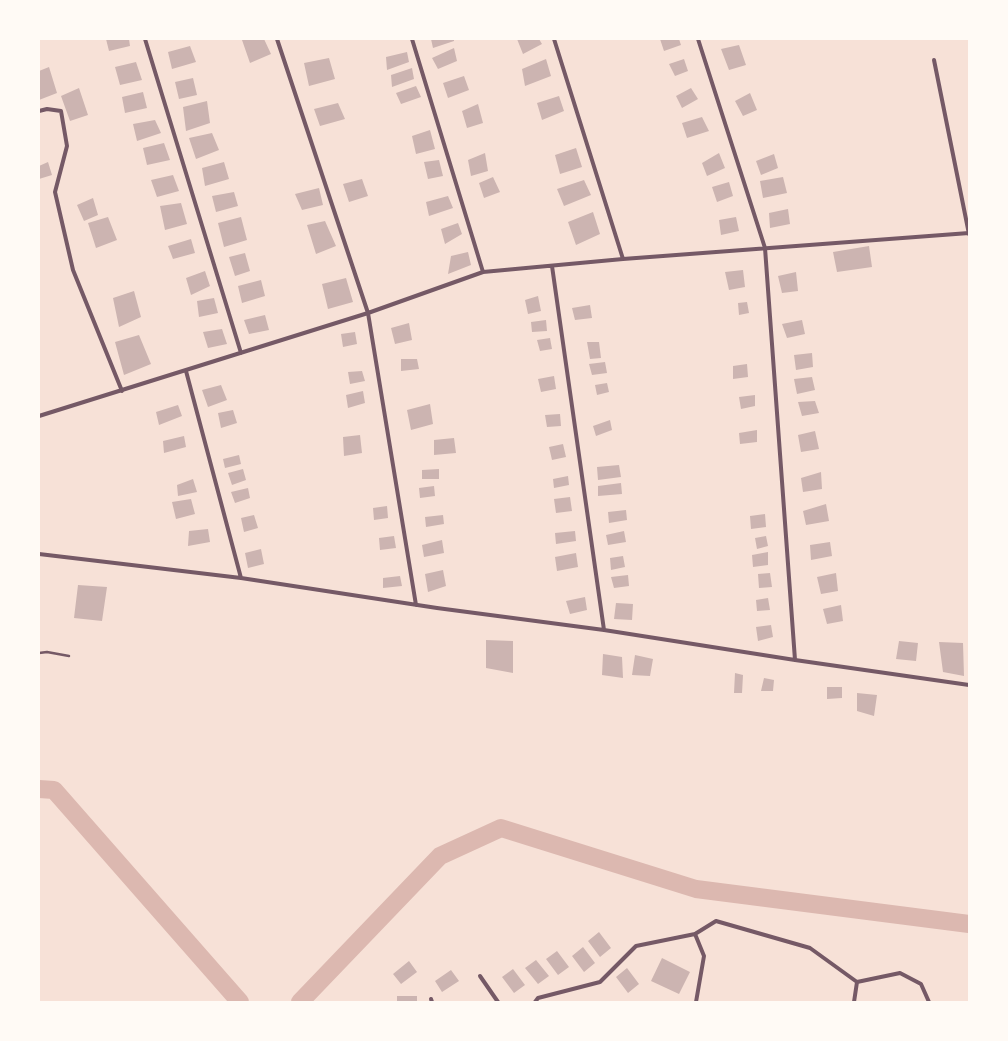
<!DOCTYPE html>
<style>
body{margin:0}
#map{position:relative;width:1008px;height:1041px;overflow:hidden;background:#f7e1d7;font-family:"PT Serif",serif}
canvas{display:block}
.frame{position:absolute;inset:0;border:40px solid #fffaf5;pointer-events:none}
</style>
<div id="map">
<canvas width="1008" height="1041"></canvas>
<div class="frame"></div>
</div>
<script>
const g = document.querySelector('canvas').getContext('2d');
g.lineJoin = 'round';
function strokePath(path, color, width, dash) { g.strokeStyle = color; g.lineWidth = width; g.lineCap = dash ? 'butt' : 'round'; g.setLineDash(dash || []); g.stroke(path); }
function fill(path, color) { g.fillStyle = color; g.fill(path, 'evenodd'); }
const river = new Path2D(`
 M39,789L54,790L240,1002
 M300,1002L440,856L501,828L696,889L969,924`);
const building = new Path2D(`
 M106,39H129L130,46L109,51Z
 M245,39H264L271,54L250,63L242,40Z
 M431,39H454V41L433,48Z
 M517,39H539L542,44L523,54Z
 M660,39H679L681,45L664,51Z
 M739,45L746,65L729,70L721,49Z
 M190,46L196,62L172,69L168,52Z
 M454,48L457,61L438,69L432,58Z
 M407,52L409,62L387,70L386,57Z
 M329,58L335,79L309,86L304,63Z
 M546,59L551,76L525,86L522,69Z
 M684,59L688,71L675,76L669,64Z
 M136,62L142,80L120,85L115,67Z
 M49,67L57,93L39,100V71Z
 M412,68L414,79L392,87L391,75Z
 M464,76L469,90L448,98L443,83Z
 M193,78L197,95L179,99L175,82Z
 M416,86L421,97L401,104L396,93Z
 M79,88L88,115L70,121L61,96Z
 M691,88L698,99L682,108L676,96Z
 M143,92L147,108L125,113L122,97Z
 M750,93L757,110L743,116L735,101Z
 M559,96L564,111L542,120L537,103Z
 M207,101L210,123L186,131L183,107Z
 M338,103L345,119L320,126L314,109Z
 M478,104L483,123L467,128L462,111Z
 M702,117L709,131L687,138L682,123Z
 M155,120L161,133L137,141L133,124Z
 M430,130L435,149L416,154L412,136Z
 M212,133L219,150L196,159L189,138Z
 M164,143L170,160L147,165L143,148Z
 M576,148L582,167L560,174L555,155Z
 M485,153L488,171L471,176L468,160Z
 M719,153L725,168L707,176L702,163Z
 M774,154L778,168L761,175L756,161Z
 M439,160L443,176L428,179L424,162Z
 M48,162L52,175L39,179V166Z
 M224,162L229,179L205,186L202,168Z
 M173,175L179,191L157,197L151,180Z
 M493,177L500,192L484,198L479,183Z
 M783,177L787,193L763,198L760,181Z
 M362,179L368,196L349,202L343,184Z
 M584,180L591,195L564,206L557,189Z
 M729,182L733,196L717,202L712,187Z
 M319,188L323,205L302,210L295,194Z
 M234,192L238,206L216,212L212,196Z
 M448,196L453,208L429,216L426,202Z
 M93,198L98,215L84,221L77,205Z
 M181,203L187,224L165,230L160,206Z
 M788,209L790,224L770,228L769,213Z
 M593,212L600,234L576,245L568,222Z
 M108,217L117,240L96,248L88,223Z
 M241,217L247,240L224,247L218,223Z
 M736,217L739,231L721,235L719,220Z
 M325,221L336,246L316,254L307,225Z
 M458,223L462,234L445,244L441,229Z
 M191,239L195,253L173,259L168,246Z
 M869,246L872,267L837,272L833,252Z
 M468,252L471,265L448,274L451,256Z
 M245,253L250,271L235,276L229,257Z
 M743,270L745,287L729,290L725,272Z
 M205,271L210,286L191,295L186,278Z
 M796,272L798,291L782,293L778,276Z
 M346,278L353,302L328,309L322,284Z
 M261,280L265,296L242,303L238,286Z
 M134,291L141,317L119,327L113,298Z
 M538,296L541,311L528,314L525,300Z
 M214,298L218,313L199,317L197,301Z
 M747,302L749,313L739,315L738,303Z
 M590,305L592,318L575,320L572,308Z
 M265,315L269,330L249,334L244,320Z
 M546,320L547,331L532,332L531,322Z
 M802,320L805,334L787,338L782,324Z
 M409,323L412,340L395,344L391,328Z
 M222,329L227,344L208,348L203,332Z
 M355,332L357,344L343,347L341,334Z
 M139,335L151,364L124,375L115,342Z
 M550,338L552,349L540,351L537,340Z
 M587,342H599L601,358L590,359Z
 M812,353L813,367L796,370L794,355Z
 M401,359H417L419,369L401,371Z
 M605,362L607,373L592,375L589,364Z
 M747,364L748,377L733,379V366Z
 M362,371L365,381L350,384L348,372Z
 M554,376L556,389L541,392L538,379Z
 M812,377L815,390L797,394L794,379Z
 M607,383L609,392L597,395L595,385Z
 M221,385L227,400L208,407L202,390Z
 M363,391L365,403L348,408L346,395Z
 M755,395V406L741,409L739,397Z
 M815,401L819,413L802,416L798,402Z
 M430,404L433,424L411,430L407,410Z
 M178,405L182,416L159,425L156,412Z
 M233,410L237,423L221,428L218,413Z
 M560,414L561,426L547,427L545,415Z
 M610,420L612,430L596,436L593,426Z
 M757,430V442L740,444L739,433Z
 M815,431L819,449L801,452L798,435Z
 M360,435L362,453L344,456L343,437Z
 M184,436L186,447L164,453L163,441Z
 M454,438L456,453L434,455V440Z
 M563,444L566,457L552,460L549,447Z
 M239,455L241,464L225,468L223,459Z
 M619,465L621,477L598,480L597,467Z
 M243,469L246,480L232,485L228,473Z
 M439,469V479H422V470Z
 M821,472L822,489L803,492L801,478Z
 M568,476L569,485L554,488L553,479Z
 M193,479L197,492L178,496L177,485Z
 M621,483L622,494L598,496V486Z
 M434,486L435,496L420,498L419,488Z
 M248,488L250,498L235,503L231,492Z
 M570,497L572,511L556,513L554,499Z
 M191,499L195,514L176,519L172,502Z
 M826,504L829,521L806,525L803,511Z
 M387,506L388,518L374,520L373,508Z
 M626,510L627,520L609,523L608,512Z
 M765,514L766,527L751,529L750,516Z
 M254,515L258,528L244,532L241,518Z
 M443,515L444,524L426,527L425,517Z
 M208,529L210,542L188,546L189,531Z
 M575,531L576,541L556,544L555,533Z
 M624,531L626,542L608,545L606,535Z
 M394,536L396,548L380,550L379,538Z
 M766,536L768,546L757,549L755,538Z
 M442,540L444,553L424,557L422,545Z
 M830,542L832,556L811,560L810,545Z
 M261,549L264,564L248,568L245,553Z
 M768,552V565L753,567L752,555Z
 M576,553L578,567L557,571L555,557Z
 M623,556L625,567L611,570L610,558Z
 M443,570L446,586L428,592L425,574Z
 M770,573L772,587L759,588L758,574Z
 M836,573L838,591L821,594L817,577Z
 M628,575L629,586L614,588L611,577Z
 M400,576L402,586L383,588V578Z
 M78,585L107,587L102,621L74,618Z
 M585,597L587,610L570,614L566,601Z
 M768,598L770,610L757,611L756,600Z
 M616,603L633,604L632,620L614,619Z
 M841,605L843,621L827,624L823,609Z
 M771,625L773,637L758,641L756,627Z
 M486,640L513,641V673L486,668Z
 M899,641L918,643L916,661L896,659Z
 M939,642L963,643L964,676L943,672Z
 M603,654L622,657L623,678L602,675Z
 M635,655L653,659L650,676L632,675Z
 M735,673L743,675L742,693H734Z
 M764,678L774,680L773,691H761Z
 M827,687H842V698L827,699Z
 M857,693L877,695L874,716L857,711Z
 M599,932L611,948L600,957L588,941Z
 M583,947L595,963L584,972L572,956Z
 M557,951L569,967L558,975L546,959Z
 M662,958L690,972L679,994L651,981Z
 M536,960L549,976L538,984L525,968Z
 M409,961L417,972L401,984L393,974Z
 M627,968L639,984L628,993L616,977Z
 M513,969L525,985L514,993L502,977Z
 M451,970L459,981L442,992L435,981Z
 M397,996H417V1002H397Z`);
const service = new Path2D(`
 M39,653L47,652L69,656`);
const minor = new Path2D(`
 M145,39L241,353
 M277,39L368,313L416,605
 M412,39L483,272
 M554,39L623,259
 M698,39L765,248L795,660
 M934,60L969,234
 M39,111L47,109L61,111L67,146L55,192L73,270L122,391
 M552,266L604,630
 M186,371L241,578
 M39,416L368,313L483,272L623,259L969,233
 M39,554L241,578L437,608L604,630L795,660L969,685
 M695,934L716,921L810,948L857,982L900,973L921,984L929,1002
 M480,976L498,1002
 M431,999L432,1002
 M535,1002L538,998L600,982L636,946L695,934L704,956L696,1002
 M854,1002L857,982`);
strokePath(river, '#dcb8b0', 18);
fill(building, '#ccb4b1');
strokePath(service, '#755966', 2.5);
strokePath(minor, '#755966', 4);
</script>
